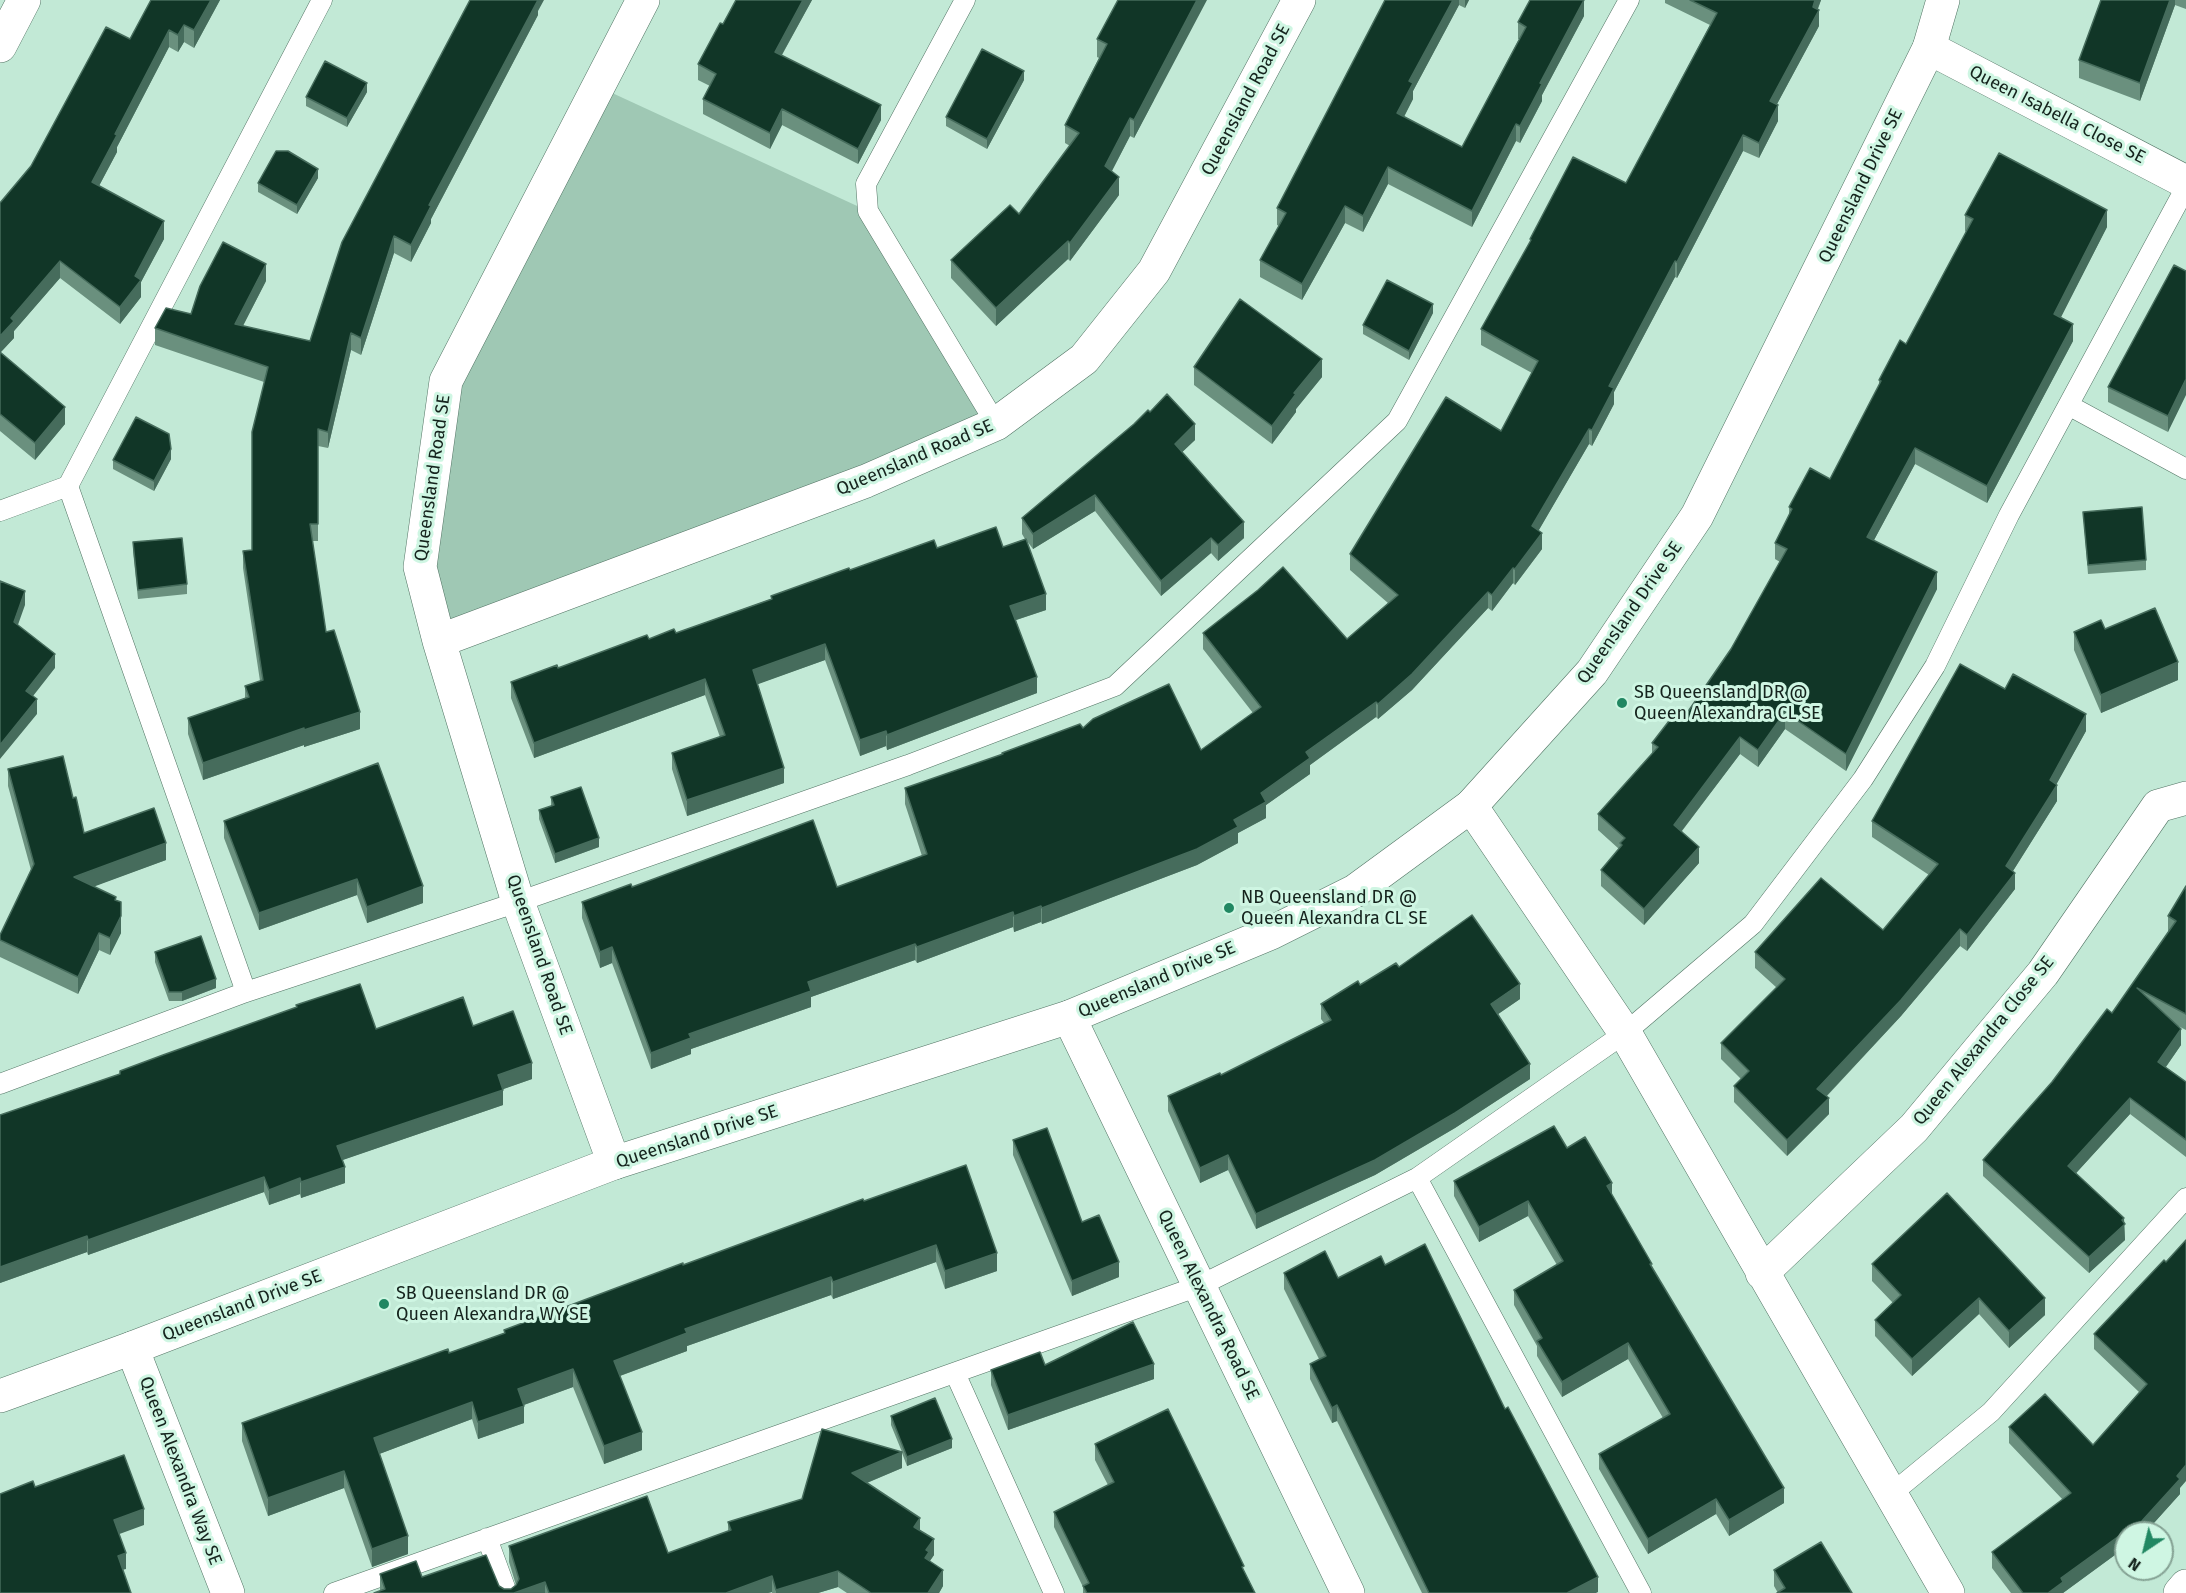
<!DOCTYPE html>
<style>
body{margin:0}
#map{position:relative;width:2186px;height:1593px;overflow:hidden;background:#c2e9d6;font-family:"Fira Sans",sans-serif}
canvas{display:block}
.north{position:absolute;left:2114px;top:1521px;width:60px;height:60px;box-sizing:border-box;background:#cff6e3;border:2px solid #85a294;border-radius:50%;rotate:215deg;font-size:16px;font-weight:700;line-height:24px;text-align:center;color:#15231d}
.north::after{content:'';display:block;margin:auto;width:21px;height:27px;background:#218762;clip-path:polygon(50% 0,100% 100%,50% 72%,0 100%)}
</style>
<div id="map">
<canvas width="2186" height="1593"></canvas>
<div class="north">N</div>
</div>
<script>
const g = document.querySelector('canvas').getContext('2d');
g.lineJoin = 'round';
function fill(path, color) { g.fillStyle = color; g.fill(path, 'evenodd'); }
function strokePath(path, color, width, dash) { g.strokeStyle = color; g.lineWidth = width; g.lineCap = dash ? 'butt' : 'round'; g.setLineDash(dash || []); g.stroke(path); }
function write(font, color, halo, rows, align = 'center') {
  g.font = font + ' "Fira Sans",sans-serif'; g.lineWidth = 6; g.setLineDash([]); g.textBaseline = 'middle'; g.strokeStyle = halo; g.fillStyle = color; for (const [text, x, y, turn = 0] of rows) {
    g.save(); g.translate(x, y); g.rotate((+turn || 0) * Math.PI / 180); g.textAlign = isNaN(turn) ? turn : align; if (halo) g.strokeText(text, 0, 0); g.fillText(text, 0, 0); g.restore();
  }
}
const green = new Path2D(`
 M597,86L868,211L996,424L439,641L420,567L446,381Z`);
const lane = new Path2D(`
 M965,0L866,184L868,211L996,424
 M2070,406L2186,469
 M68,486L246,992
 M0,511L68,486L322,0
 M0,1084L246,992L518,902L908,765L1115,686L1397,421L1629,0
 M1417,1178L1641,1593
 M955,1373L1054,1593
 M1890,1495L1991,1412L2186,1198
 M487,1538L507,1593
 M334,1593L1199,1286L1417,1178L1625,1033L1753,924L1863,779L1935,666L2009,515L2186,187`);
const street = new Path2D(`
 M0,46L24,0
 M1929,48L2186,182
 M439,641L866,481L996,424L1084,359L1154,271L1299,0
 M1471,806L1625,1033L1948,1593
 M1069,1017L1348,1593
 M614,1163L518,902L439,641L420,567L446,381L643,0
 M1762,1273L1914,1128L2043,973L2158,806L2186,798
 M132,1348L228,1593
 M2180,1593L2186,1586`);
const secondary = new Path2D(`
 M0,1396L132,1348L614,1163L1069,1017L1271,933L1355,891L1471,806L1592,672L1697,516L1929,48L1943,0`);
const wall = new Path2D(`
 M151,0H220L194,48L184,42L178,52L169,47L117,147V152L99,186L164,239L141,282V297L120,324L60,278L14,331V338L0,353L65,424L35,460L0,431V203L31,166L130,39Z
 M736,0H812L782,55L881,120L858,164L782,125L770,149L703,114V99L710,86L698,80V64L723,24Z
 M1118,0L1154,100L1134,138L1130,136L1112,171L1119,195L1070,261L1068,259L996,326L951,278V260L1019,214L1070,146L1065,143V125L1099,58L1097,57V39Z
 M1385,0H1469L1465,8L1459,5L1413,91V99L1404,117L1462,147L1519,39H1518V22L1584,16L1542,95V101L1520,143L1516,141L1472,227L1388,184L1363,232L1345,223L1302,300L1260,277V260L1279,226L1277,225V208Z
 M1665,0H1821L1818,9L1819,26L1777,104L1778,121L1759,158L1743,151L1677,278L1675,277L1614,392V404L1592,446L1589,444L1538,531L1542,549L1515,585L1513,583L1492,611L1488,608L1412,690L1378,719L1376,717L1310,765V774L1266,805V818L1238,833V843L1197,865L1042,924L1041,922L1014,932L1013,927L917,963L915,960L811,997V1007L691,1049V1054L651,1069L612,963L600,968L582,918V902L632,887H837L922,856L905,804V788L1083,728L1201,750L1253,713L1203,649V633L1347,639L1388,603L1350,570V554L1501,431L1532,373L1481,345V329L1530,243V239L1626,183L1710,25L1665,3Z
 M2101,0H2186V9L2175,5L2140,101L2079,78V60Z
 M538,11V15L431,219V223L411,262L394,253L361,355L351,350L328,448L318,446V541H312L326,632L360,729L304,747V745L203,780L188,734V718L245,699V686L260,681L243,568V551L252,550L264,382L155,345V328L266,281L243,326L310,341Z
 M1024,80L987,149L946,126V117Z
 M367,92L347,127L306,106V97Z
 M318,178L297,214L258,192V183Z
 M1965,215L2107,227L2060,318L2073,341L1987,503L1915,464L1874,540L1937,589L1846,771L1785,729L1758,767L1740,754L1682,831L1699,863L1644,925L1601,886V870L1619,849L1598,830V814L1652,754V743L1687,713L1731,649L1780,562L1775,559V543L1789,515V507L1830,479L1879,386V380L1906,344L1966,232L1965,231Z
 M2186,271L2168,432L2108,402V387Z
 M1433,313L1409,360L1363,334V325Z
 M1194,367L1322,377L1296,409V412L1272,444L1194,385Z
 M1150,412L1195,440L1182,452L1244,538L1218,561L1211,553L1161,596L1095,511L1033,549L1027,541L1046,610L1016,620L1037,693L887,750L886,746L860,756L825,660L757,684L784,783L687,816L672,769V753L720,737L705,695L534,758L511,698V682L558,668L649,639L676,633L771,599V596L850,570L937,548L1003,547L1025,539L1022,534V518Z
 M171,459L154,491L113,469V460Z
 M2083,512L2146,560V570L2088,574Z
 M133,542L187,584V594L138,599L133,551Z
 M2105,629L2178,680L2101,713L2074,650V632Z
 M2005,689L2086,731L2056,784L2057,801L2013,871L2015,889L1967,951L1960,946L1901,1016L1827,1096L1829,1114L1787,1156L1734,1102V1086L1741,1079L1721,1059V1043L1777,988L1755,968V952L1883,930L1929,875L1872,837V821Z
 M8,769L73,798L84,833L166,860L94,886L116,900L121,933L110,955L99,950L78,994L0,957V935L31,870L8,786Z
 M551,797L599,847L555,863L539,819V810L551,806Z
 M224,821L423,903L367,923L357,895L259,930L224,838Z
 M2186,886V1030L2176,1025L2181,1045L2166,1067L2186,1082V1157L2130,1114L2076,1173L2124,1223L2125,1240L2089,1273L1983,1176V1160L2052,1082L2112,1013L2168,932V916Z
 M155,952L216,988L182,1001H169L155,962Z
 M1399,967L1520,999L1498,1014L1530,1079L1455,1128L1375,1175L1256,1229L1228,1170L1200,1183L1168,1111V1096L1221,1075L1324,1023L1321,1019V1004Z
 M296,1005L376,1029L473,1026L532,1079L503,1089V1105L342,1160L345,1183L301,1198L300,1194L269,1205L264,1192L88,1255L87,1252L0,1283V1115L120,1074V1071L296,1008Z
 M1013,1140L1082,1222L1119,1277L1072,1296L1013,1155Z
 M1567,1148L1612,1195L1784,1503L1729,1536L1716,1514L1648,1554L1599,1469V1454L1663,1418L1628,1359L1562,1397L1537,1356V1346L1514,1305V1290L1557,1265L1528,1216L1479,1242L1454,1196V1181Z
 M864,1201L997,1271L945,1289L936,1262L833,1299L831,1295L687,1346V1351L620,1376L642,1450L604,1464L573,1387L524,1405V1423L478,1439L472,1419L379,1454L408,1554L372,1567L344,1488L268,1516L242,1441V1423L504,1334V1330L683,1265Z
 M2164,1260L2180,1494L2124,1556L2119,1552L2063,1593H2011L1992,1568V1552L2063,1500L2009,1443V1427L2093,1445L2139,1392L2094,1349V1334Z
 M1872,1264L2045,1315L2009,1348L1979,1314L1912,1376L1875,1336V1320L1893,1303L1872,1281Z
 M1385,1265L1505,1409L1598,1592L1422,1593L1337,1421L1332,1423L1310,1379V1364L1319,1359L1284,1289V1273L1338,1278Z
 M1045,1365L1154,1379L1008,1430L991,1385V1370Z
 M891,1416L952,1448L907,1466L902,1453V1468L867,1483L920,1530L934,1555L930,1561L943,1586L939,1593H847L838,1587L818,1593H772V1592L768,1593H374L380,1591V1574L422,1577L499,1586L504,1589H511L516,1585L509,1562V1546L668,1553L728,1531V1522L802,1499L902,1452L891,1425Z
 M1095,1444L1244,1571L1255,1593H1083V1587L1054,1527V1512L1108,1485L1095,1460Z
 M1774,1570L1852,1593H1778L1774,1586Z`);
const shadedWall = new Path2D(`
 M211,0H220L194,48V30Z
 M537,0H544L538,11V15L431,219V223L411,262V245L429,205Z
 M803,0H812L775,67V52Z
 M1197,0H1207L1134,138V120Z
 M1453,0H1459V5L1413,91V99L1397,130V113L1409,81Z
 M1465,0H1469L1465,8Z
 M1584,0V16L1542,95V101L1520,143V126L1540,83Z
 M1815,0H1821L1814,18L1819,10V26L1770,117V101Z
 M2170,0H2175V5L2140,101V83Z
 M184,25V42L178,52V35Z
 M169,30V47L117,147V152L92,199V182L115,134Z
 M1024,71V80L987,149V139Z
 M367,83V92L347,127V118Z
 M881,105V120L858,164V149Z
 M1778,105V121L1759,158V143Z
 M782,109V125L770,149V133Z
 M1130,118V136L1105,184V166Z
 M1516,124V141L1472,227V211Z
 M1743,135V151L1677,278V262Z
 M1388,167V184L1363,232V216Z
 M318,169V178L297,214V205Z
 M1119,177V195L1070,261V243Z
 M1345,206V223L1302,300V284Z
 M2107,210V227L2054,331V314Z
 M164,221V239L141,282V297L120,324V307L135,276Z
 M394,236V253L361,355V338Z
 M1068,241V259L996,326V308Z
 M60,261V278L14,331V338L0,353V336L11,318Z
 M1675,261V277L1614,392V404L1592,446V430L1609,386Z
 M266,264V281L235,341V324Z
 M1433,304V313L1409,360V351Z
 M2073,324V341L1987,503V486Z
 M351,333V350L328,448V432Z
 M1322,359V377L1296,409V412L1272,444V426L1294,393Z
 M2186,379V395L2168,432V416Z
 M65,407V424L35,460V443Z
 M1195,424V440L1175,459V444Z
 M1589,429V444L1532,542V526Z
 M1915,448V464L1867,553V537Z
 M171,449V459L154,491V481Z
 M1095,495V511L1033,549V534Z
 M1244,522V538L1218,561V545Z
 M1542,533V549L1515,585V569Z
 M1211,538V553L1161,596V581Z
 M1513,568V583L1492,611V595Z
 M1937,572V589L1846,771V754Z
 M25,591V605L14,636V622Z
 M1488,592V608L1412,690L1378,719V704Z
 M1046,594V610L1010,622V606Z
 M825,644V660L753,686V670Z
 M55,654V668L26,705V691Z
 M2178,662V680L2101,713V695Z
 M1037,677V693L887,750V735Z
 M705,679V695L534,758V743Z
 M37,699V714L0,759V745Z
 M1376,702V717L1310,765V774L1266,805V818L1238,833V843L1197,865L1042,924V908L1234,820L1261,793L1306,752Z
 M360,712V729L304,747V730Z
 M1785,712V729L1758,767V750Z
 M2086,714V731L2050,796V780Z
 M304,728V745L203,780V763Z
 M886,731V746L860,756V740Z
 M1740,737V754L1674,841V825Z
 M784,768V783L687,816V800Z
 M2057,785V801L2006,882V866Z
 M599,838V847L555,863V854Z
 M166,843V860L74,894V877Z
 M1699,847V863L1644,925V909Z
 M2015,873V889L1967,951V935Z
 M357,879V895L259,930V913Z
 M423,886V903L367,923V907Z
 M1041,906V922L1014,932V916Z
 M1013,912V927L917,963V947Z
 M121,916V933L110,955V938Z
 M1960,929V946L1901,1016L1817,1106V1089Z
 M99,933V950L78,994V977Z
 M915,944V960L811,997V1007L691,1049V1054L651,1069V1053L689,1034L808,982Z
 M612,947V963L600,968V952Z
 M216,979V988L182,1001V992Z
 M1520,984V999L1491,1019V1004Z
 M2181,1029V1045L2158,1078V1062Z
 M532,1063V1079L498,1091V1075Z
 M1530,1064V1079L1455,1128L1375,1175L1256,1229V1214Z
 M503,1090V1105L337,1162V1146Z
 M1829,1098V1114L1787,1156V1140Z
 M2130,1098V1114L2068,1182V1166Z
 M1228,1155V1170L1200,1183V1168Z
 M345,1167V1183L301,1198V1182Z
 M264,1177V1192L88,1255V1240Z
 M300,1178V1194L269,1205V1190Z
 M1612,1183V1199L1607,1186Z
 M1528,1201V1216L1479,1242V1227Z
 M2124,1218L2125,1240L2089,1273V1257Z
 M87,1236V1252L0,1283V1267Z
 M936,1245V1262L833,1299V1282Z
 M997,1253V1271L945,1289V1271Z
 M1119,1262V1277L1072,1296V1281Z
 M831,1277V1295L687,1346V1351L614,1378V1361L685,1329Z
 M1979,1298V1314L1912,1376V1359Z
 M2045,1298V1315L2009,1348V1331Z
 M1628,1343V1359L1562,1397V1382Z
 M1154,1364V1379L1008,1430V1415Z
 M573,1369V1387L518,1407V1389Z
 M472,1402V1419L374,1456V1438Z
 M1337,1405V1421L1332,1423V1408Z
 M524,1406V1423L478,1439V1422Z
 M642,1432V1450L604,1464V1446Z
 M952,1439V1448L907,1466V1457Z
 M902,1452V1468L852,1489V1473Z
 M2186,1465V1481L2180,1488V1494L2145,1533H2131Z
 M344,1471V1488L268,1516V1498Z
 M1784,1488V1503L1729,1536V1520Z
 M1716,1499V1514L1648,1554V1539Z
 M144,1509V1525L114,1536V1520Z
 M920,1518V1534L914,1527Z
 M408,1536V1554L372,1567V1549Z
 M2119,1536V1552L2063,1593H2048L2061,1578Z
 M2126,1538V1554L2124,1556V1541Z
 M934,1539V1555L929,1562L925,1558L926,1550Z
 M126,1553V1569L118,1571V1556Z
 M943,1570V1586L939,1593H928Z
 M838,1571V1587L818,1593H776V1590Z
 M772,1576V1592L768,1593H726Z
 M1598,1577V1592L1596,1593H1567Z
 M545,1582V1593H514Z`);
const building = new Path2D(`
 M151,0H211L194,30L184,25L178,35L169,30L115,134L117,135L92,182L164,221L135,276L141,280L120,307L60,261L11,318L14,321L0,336V203L31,166L106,27L130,39Z
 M470,0H538L429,205L431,206L411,245L394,236L361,338L351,333L328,432L318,429V524H310L326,632L334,630L360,712L304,730V728L203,763L188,718L249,697L245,686L263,680L243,551L252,550V432L268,367L155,328L166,308L191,314L200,286L223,242L266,264L235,324L310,341L342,242Z
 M736,0H803L775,52L881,105L858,149L782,109L770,133L703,99L716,74L698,64L720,23L723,24Z
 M1118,0H1197L1134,120L1130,118L1105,166L1119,177L1070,243L1068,241L996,308L951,260L1010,205L1019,214L1079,133L1065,125L1107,44L1097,39Z
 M1385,0H1453L1409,81L1413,83L1397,113L1462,147L1526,27L1518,22L1530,0H1584L1540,83L1542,84L1520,126L1516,124L1472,211L1388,167L1363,216L1345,206L1302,284L1260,260L1286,213L1277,208Z
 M1690,0H1815L1813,7L1819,10L1770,101L1778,105L1759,143L1743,135L1677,262L1675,261L1609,386L1614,388L1592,430L1589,429L1532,526L1542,533L1515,569L1513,568L1492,595L1488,592L1412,674L1378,704L1376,702L1306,752L1310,758L1261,793L1266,802L1234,820L1238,827L1197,849L1042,908L1041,906L1014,916L1013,912L917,947L915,944L808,982L811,991L689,1034L691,1038L651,1053L612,947L600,952L582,902L631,884L632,887L813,820L837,887L927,854L905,788L1003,754L1002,753L1080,724L1083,728L1093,719L1169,684L1201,750L1261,707L1203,633L1258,590L1283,567L1347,639L1398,595L1350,554L1446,397L1501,431L1538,361L1481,329L1531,240L1530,239L1573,157L1626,183L1717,13Z
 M2101,0H2170L2140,83L2079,60Z
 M982,49L1024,71L987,139L946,117Z
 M325,61L367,83L347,118L306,97Z
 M276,151H288L318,169L297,205L258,183Z
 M1999,153L2107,210L2054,314L2073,324L1987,486L1915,448L1867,537L1937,572L1846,754L1785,712L1758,750L1740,737L1674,825L1699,847L1644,909L1601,870L1622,845L1620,843L1625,838L1598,814L1658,747L1652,743L1679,708L1687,713L1731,649L1787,549L1775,543L1792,509L1789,507L1810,468L1830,479L1881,381L1879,380L1900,340L1906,344L1973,219L1965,215Z
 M2174,265L2186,271V379L2168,416L2108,387Z
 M1387,280L1433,304L1409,351L1363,325Z
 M1240,299L1322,359L1294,393L1296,394L1272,426L1194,367Z
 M0,352L65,407L35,443L0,414Z
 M1167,394L1195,424L1175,444L1244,522L1218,545L1211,538L1161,581L1095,495L1033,534L1022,518L1134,424L1148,410L1150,412Z
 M136,417L169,434L171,449L154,481L113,460Z
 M2142,507L2146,560L2088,565L2083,512Z
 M996,527L1003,547L1026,539L1046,594L1010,606L1037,677L887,735L886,731L860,740L825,644L753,670L784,768L687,800L672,753L725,735L705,679L534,743L511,682L557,665L558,668L647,635L649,639L674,629L676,633L772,599L771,596L849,568L850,570L934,540L937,548Z
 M182,538L187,584L138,590L133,542Z
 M0,581L25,591L14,622L55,654L26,691L37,699L0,745Z
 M2155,608L2178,662L2101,695L2074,632L2101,620L2105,629Z
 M1960,664L2005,689L2013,674L2086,714L2050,780L2057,785L2006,866L2015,873L1967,935L1960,929L1901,1000L1817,1089L1829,1098L1787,1140L1734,1086L1749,1071L1721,1043L1785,979L1755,952L1821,878L1883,930L1938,864L1872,821Z
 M63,756L73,798L76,797L84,833L154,808L166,843L74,877L116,897L115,900L121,902V916L110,938L99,933L78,977L0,940V935L34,864L8,769Z
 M378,763L423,886L367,907L357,879L259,913L224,821Z
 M581,787L599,838L555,854L539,810L554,805L551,797Z
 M2186,886V1014L2137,988L2181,1029L2158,1062L2186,1082V1140L2130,1098L2068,1166L2124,1218L2122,1220L2125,1224L2089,1257L1983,1160L2052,1082L2107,1009L2112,1013L2176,921L2168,916Z
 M1472,915L1520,984L1491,1004L1530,1064L1455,1113L1375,1160L1256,1214L1228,1155L1200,1168L1168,1096L1220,1073L1221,1075L1331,1020L1321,1004L1358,981L1360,985L1396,963L1399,967Z
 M201,936L216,979L182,992H169L155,952Z
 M360,984L376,1029L463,997L473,1026L513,1011L532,1063L498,1075L503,1090L337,1146L345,1167L301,1182L300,1178L269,1190L264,1177L88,1240L87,1236L0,1267V1115L120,1074V1071L163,1055L297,1007L296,1005Z
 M1554,1126L1567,1148L1585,1137L1612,1183L1607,1186L1652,1264H1650L1784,1488L1729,1520L1716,1499L1648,1539L1599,1454L1670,1414L1628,1343L1562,1382L1537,1341L1542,1338L1514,1290L1563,1261L1528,1201L1479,1227L1454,1181Z
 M1047,1128L1082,1222L1099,1215L1119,1262L1072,1281L1013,1140Z
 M966,1165L997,1253L945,1271L936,1245L833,1282L831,1277L685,1329L687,1333L614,1361L642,1432L604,1446L573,1369L518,1389L524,1406L478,1422L472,1402L374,1438L408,1536L372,1549L344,1471L268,1498L242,1423L448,1349L449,1353L505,1333L504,1330L683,1263V1265L863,1199L864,1201Z
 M1947,1193L2045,1298L2009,1331L1979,1298L1912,1359L1875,1320L1901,1295L1872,1264Z
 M2186,1240V1465L2177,1476L2180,1479L2131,1533H2126V1538L2124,1541L2119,1536L2061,1578L2063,1582L2048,1593H2023L1992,1552L2071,1493L2009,1427L2045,1394L2093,1445L2147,1384L2094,1334L2164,1260L2166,1262Z
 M1425,1244L1505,1409L1508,1407L1598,1577L1567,1593H1429L1337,1405L1332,1408L1310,1364L1326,1356L1284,1273L1325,1251L1338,1278L1381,1256L1385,1265Z
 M1133,1322L1154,1364L1008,1415L991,1370L1040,1352L1045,1365Z
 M935,1398L952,1439L907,1457L891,1416Z
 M1168,1409L1244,1566L1242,1567L1255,1593H1087L1083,1586L1089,1583L1054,1512L1114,1482L1095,1444Z
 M822,1429L902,1452L852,1473L920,1518L914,1527L934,1539L926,1550L929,1552L925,1558L943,1570L928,1593H871L838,1571L776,1590L772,1576L726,1593H549L545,1582L514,1593H374L385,1589L380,1574L416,1561L422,1577L486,1555L499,1586L504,1589H511L516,1585L519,1579L509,1546L647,1496L668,1553L731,1530L728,1522L802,1499Z
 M124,1455L144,1509L114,1520L126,1553L118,1556L131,1593H0V1494L33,1481L35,1487Z
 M1821,1542L1852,1593H1777L1785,1588L1774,1570Z`);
const markers = [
 [1622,703,6,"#218762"],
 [1229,908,6,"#218762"],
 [384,1304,6,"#218762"]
];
const streetNames = [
 ["Queensland Road SE",1246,100,-62],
 ["Queen Isabella Close SE",2057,115,27],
 ["Queensland Drive SE",1861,186,-64],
 ["Queensland Road SE",915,458,-23],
 ["Queensland Road SE",433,478,-82],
 ["Queensland Drive SE",1630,613,-55],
 ["Queensland Road SE",539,955,71],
 ["Queensland Drive SE",1157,980,-23],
 ["Queen Alexandra Close SE",1984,1041,-51],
 ["Queensland Drive SE",697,1137,-18],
 ["Queen Alexandra Road SE",1208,1305,64],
 ["Queensland Drive SE",242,1306,-21],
 ["Queen Alexandra Way SE",180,1471,69]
];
const poiNames = [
 ["SB Queensland DR @",1634,693],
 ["Queen Alexandra CL SE",1634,714],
 ["NB Queensland DR @",1241,898],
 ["Queen Alexandra CL SE",1241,919],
 ["SB Queensland DR @",396,1294],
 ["Queen Alexandra WY SE",396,1315]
];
fill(green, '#9fc8b4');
strokePath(lane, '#527464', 21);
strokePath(street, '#527464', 34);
strokePath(secondary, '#527464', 34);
strokePath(lane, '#fff', 20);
strokePath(street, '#fff', 33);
strokePath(secondary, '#fff', 33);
fill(wall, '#6a907e');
fill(shadedWall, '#466c5c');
fill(building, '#113627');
strokePath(building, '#466c5c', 1.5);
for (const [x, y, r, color] of markers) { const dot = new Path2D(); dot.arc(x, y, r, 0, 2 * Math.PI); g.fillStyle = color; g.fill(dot); strokePath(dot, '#cff6e3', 2); }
write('18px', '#15231d', '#cff6e3', streetNames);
write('18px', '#15231d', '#cff6e3', poiNames, 'left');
</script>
